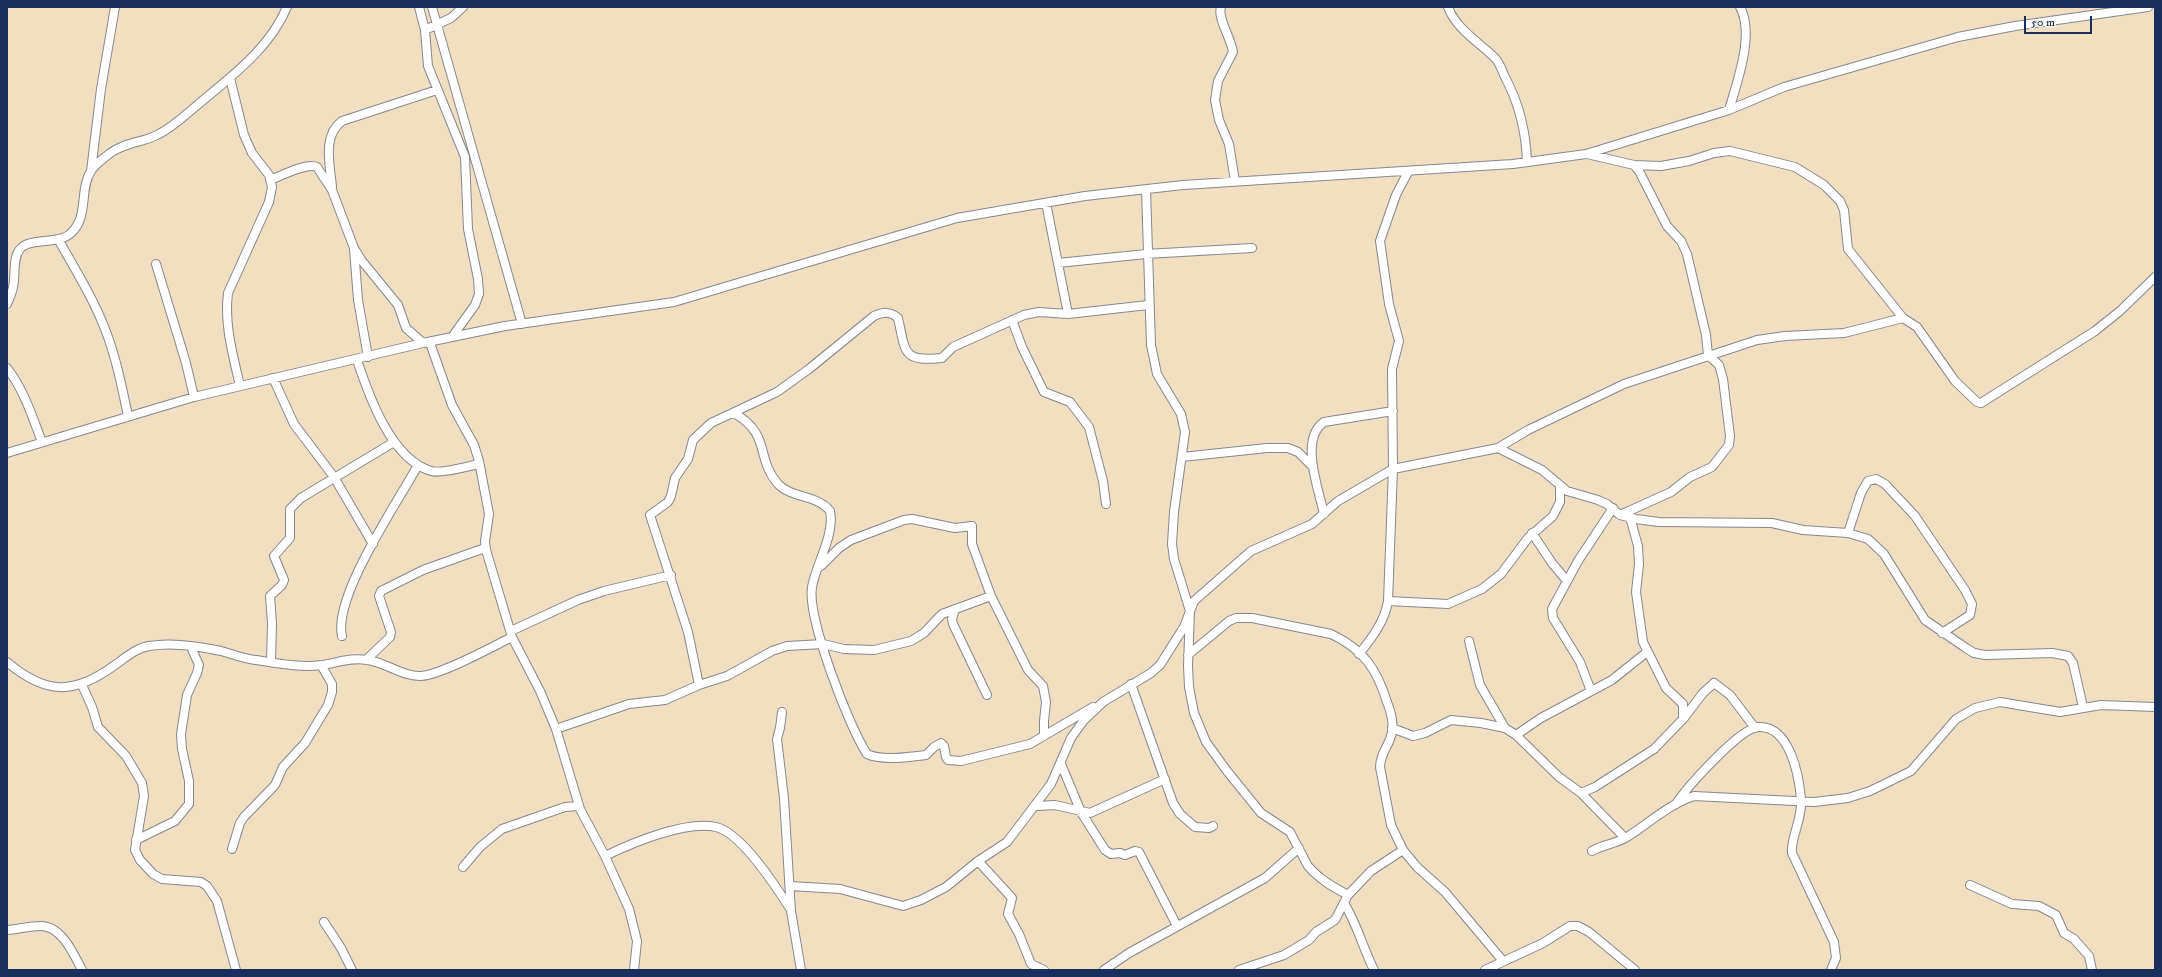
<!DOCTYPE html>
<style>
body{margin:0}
#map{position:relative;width:2162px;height:977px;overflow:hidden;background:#f0dfc0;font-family:"IM FELL DW Pica",serif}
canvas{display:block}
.frame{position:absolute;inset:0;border:8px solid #1b2f5e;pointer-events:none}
.scale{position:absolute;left:2024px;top:16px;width:68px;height:18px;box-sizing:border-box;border:2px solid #1b2f5e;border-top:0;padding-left:5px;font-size:12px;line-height:14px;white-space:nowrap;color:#1b2f5e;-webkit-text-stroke:3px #f7f3e8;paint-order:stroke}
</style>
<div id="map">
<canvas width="2162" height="977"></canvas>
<div class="frame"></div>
<div class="scale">50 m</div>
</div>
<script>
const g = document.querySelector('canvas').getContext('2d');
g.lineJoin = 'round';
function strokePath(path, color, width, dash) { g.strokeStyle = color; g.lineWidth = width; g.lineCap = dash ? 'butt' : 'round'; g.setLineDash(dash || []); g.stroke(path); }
const minor = new Path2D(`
 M419,7L425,30L428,66L465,157L468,229L478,279L479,294L475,305L452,337
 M432,7L522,324
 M1221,7C1217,18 1231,38 1233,52L1218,81L1215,100L1219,120L1229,144L1235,181
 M1448,7C1456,29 1479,42 1495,58C1500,63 1502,71 1505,77C1520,105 1526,131 1527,162
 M425,30L451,18L463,7
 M230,78L244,135L252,153L269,175L272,187L269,202L228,293C224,325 233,355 240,386
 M1729,110C1737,82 1755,34 1740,7
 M1587,154L1634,165L1661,166L1689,161L1714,153L1730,151L1795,167L1824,185L1840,201L1844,210L1848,249L1903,318
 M91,171L101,89L115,7
 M270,180C281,176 307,162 317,167L332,190L354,248L362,261L398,305L406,328L423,343
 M332,187C330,164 322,136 342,121L437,90
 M1146,190L1151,345L1157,374L1181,414L1185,432L1174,512L1172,544L1174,559L1190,611L1188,666L1189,687L1194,713L1206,742L1227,771L1261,813L1290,832L1308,866C1319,879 1333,887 1348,895
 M1046,203L1068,314
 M58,239C75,269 93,298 105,329C116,357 122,387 128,416
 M354,249L358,300L368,357
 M1058,263L1146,254L1252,248
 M156,264L186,363L194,397
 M7,304C9,299 12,293 13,287C16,276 12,259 20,249C30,237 59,245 71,233C89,217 79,189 91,171C95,164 103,159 109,154C124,142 143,143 159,134C173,127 184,116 195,107C230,77 269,50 287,7
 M1012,320L1022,347L1044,392L1070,402L1089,427L1103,481L1106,504
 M430,343L452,405L474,445L479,461L489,514L485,541L486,550L512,637L540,691L556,729L580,809L605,856L629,909L637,941L634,970
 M357,360C369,396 391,459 431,471C441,474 468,466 479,464
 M7,368C24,390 32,416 42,442
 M273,378L294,424L334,477L373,544
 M734,413C772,435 755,458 778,484C791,498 818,495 830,511C835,535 816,564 812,587C807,618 849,727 867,754C881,761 910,757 926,755L934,747L941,743L944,746L946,757L948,760L961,761L1030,744L1093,707
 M1498,448L1542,470L1567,491L1598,500L1607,504L1620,515L1636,519L1659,522L1772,523L1803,530L1848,533L1868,539L1884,554L1925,620L1966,648L1974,653L1985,655L2052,653L2068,656L2073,663L2083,707
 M7,453L194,397L423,343L505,326L674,302L957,218L1085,196L1183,185L1513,164L1586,154L1729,110L1784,87L1958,37L2015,26L2148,7
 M1182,457L1267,448H1288L1298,452L1313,467
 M1324,514C1319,490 1299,439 1324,422L1393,411
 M1620,515L1671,492L1690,477L1712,467L1729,445L1730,436L1723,379L1719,365L1708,355L1706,335L1687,254L1681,241L1667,226L1639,171L1634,165
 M1630,517L1638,546L1639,564L1636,592L1643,642L1666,688L1683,704V718
 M1532,533L1552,563L1567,581
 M1848,533L1861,493L1868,481L1876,479L1885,484L1915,516L1965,590L1972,604L1970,615L1942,633
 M821,566L839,548L851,540L904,520L912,519L955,528L972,526V544L991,596L1028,670L1043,686L1046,702L1044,721V736
 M1388,601L1448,604L1482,589L1501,574L1528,538L1553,516L1560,502V486
 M955,609L952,619L953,624L987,695
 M511,631L578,600L604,591L671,575
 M342,636C333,596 398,502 418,465
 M1469,641L1480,685L1505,728
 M1359,654C1372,638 1385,621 1388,601L1393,469L1392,369L1399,341L1389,304L1380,241L1396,195L1408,172
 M1188,655L1229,621L1236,618H1252L1331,634C1363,649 1377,669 1387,702C1391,712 1394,722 1392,732C1390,745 1380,753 1380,767L1391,825L1403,850L1417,867L1445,892L1503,961
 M366,660L390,637L391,632L379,596L381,591L423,570L482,549L486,550
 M7,662C46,695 74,695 115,665C125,658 136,648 149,646C172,642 198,646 221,651C232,654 244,659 256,660C276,663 301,668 322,665C337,663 351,657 367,660C385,662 403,677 421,676C441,675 492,647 512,637
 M271,662L272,623L270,596L282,585L284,580L274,556L290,538V509L301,498L394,442
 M1131,684L1173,803L1180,814L1195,827L1209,828L1213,826
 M82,685L92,707L98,727L126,756L142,783L144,796L135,850L140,860L153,874L162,879L201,882L207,886L217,901L236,970
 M699,685L688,632L650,515L668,502L671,496L675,478L688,459L693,440L711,423L777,392L809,369L874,316C883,312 890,311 898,318C906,353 902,362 942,358L953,347L1024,315L1039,312L1068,314L1148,305
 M1591,691L1580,662L1553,618L1552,609L1578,561L1613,508
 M782,712L780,728L777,739L784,798L791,911L801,970
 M1392,728L1413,736L1425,733L1451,720L1481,723L1505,728L1516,735L1559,777L1581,793L1625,838
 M556,729L629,704L665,700L699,685L727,676L772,651L787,646L823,644L844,649L874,650L911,641L924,633L942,614L991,596
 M1516,735L1541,718L1612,680L1647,652
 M1061,764L1081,812L1105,850L1111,854L1120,853L1125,855L1135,851L1139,852L1177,926
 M1581,793L1595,787L1654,749L1684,718L1703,693L1714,683L1730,695L1755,728
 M1676,804C1687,787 1740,728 1758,727C1790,725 1799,776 1801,799C1803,818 1790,839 1792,853L1834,942L1836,958L1831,970
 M1037,806L1055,805L1090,813L1165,779
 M136,840L175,821L189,804V781L182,749L181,734L187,695L197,673L199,665L191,647
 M232,849L240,823L244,817L275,785L283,767L305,743L328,705L332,692V684L321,665
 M1592,851C1604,844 1616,844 1627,837C1648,824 1669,804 1694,796L1814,802L1848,798L1870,791L1911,771L1956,719L1975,708L2000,702L2060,712L2101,705L2155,707
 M605,856C632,843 686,820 716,827C742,833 777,888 791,910
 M978,861L1012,898L1008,914L1019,934L1031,964L1044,970
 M463,867L480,847L502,829L565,807L578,806
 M1970,885L2012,904L2039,906L2056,915L2064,933L2074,939L2089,956L2092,970
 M790,886L840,889L903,906L921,900L946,887L978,861L1007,842L1051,784L1071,738L1084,720L1103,702L1151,673L1160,665L1184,627L1194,601L1251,551L1312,524L1338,501L1393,469L1498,448L1528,430L1624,384L1757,340L1785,336L1844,333L1903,318L1917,327L1955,381L1977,402L1981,403L2095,331L2120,311L2155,277
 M1344,903C1357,924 1363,948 1374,970
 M324,922L341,948L352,970
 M7,930C18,929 30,926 41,926C62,926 74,955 82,970
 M1104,970L1129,953L1265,878L1299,848
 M1239,970L1284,955L1309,940L1316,932L1335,920L1348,895L1371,871L1403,850
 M1485,970L1543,943L1570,926H1578L1589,932L1635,970`);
strokePath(minor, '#86878f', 10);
strokePath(minor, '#fff', 8);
</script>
